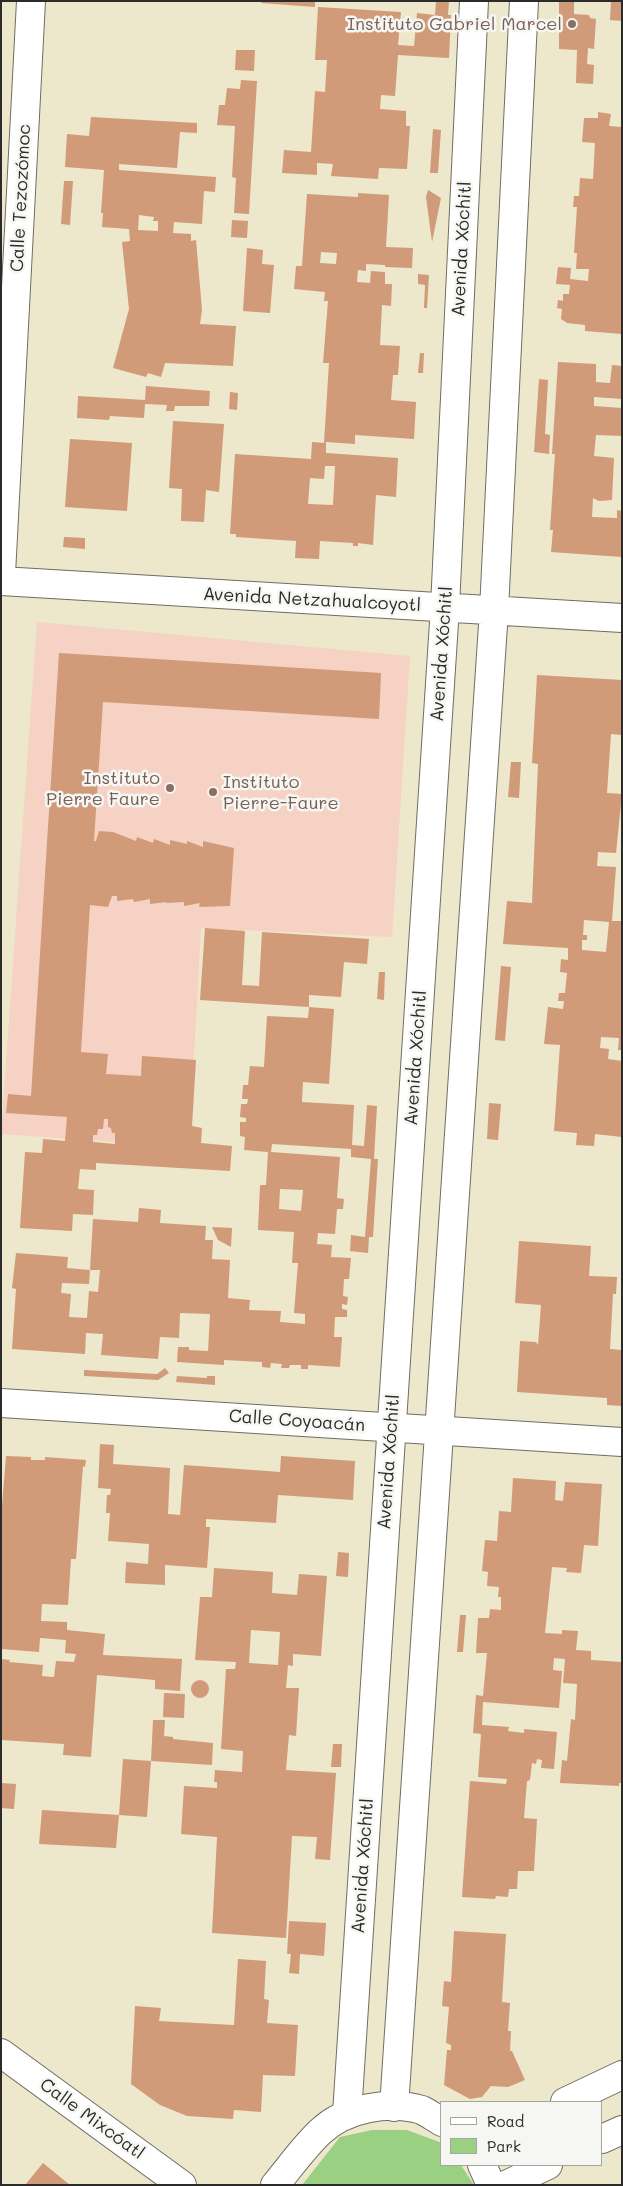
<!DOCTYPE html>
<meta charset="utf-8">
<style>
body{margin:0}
#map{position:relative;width:623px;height:2186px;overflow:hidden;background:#ede7cc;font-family:Mali,sans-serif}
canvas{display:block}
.frame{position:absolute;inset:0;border:2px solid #2b2b2b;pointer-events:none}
.legend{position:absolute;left:440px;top:2101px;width:162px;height:65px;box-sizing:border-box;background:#f6f6f2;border:1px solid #a5a5a2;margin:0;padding:6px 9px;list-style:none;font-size:15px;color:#2b2b2b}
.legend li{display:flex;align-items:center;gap:10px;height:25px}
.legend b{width:25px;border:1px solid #a5a5a2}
</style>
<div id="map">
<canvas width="623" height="2186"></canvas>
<div class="frame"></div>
<ul class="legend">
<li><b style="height:6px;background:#fff"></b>Road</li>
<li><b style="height:14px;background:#9ad082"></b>Park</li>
</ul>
</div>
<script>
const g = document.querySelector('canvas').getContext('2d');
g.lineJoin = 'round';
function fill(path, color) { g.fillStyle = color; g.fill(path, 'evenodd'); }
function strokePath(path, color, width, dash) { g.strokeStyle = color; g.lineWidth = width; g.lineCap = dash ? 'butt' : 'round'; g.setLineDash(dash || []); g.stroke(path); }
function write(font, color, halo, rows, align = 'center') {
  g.font = font + ' Mali,sans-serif'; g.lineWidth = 5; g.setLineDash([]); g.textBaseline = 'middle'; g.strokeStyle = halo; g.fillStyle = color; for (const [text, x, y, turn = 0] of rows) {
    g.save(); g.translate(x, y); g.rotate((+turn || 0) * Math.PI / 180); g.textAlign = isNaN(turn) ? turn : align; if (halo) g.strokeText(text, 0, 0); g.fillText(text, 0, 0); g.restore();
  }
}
const built = new Path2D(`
 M37,622L410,656L392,937L201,928L189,1147L1,1134Z`);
const green = new Path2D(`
 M372,2130H407L442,2143V2165H461L474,2185H302L340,2137Z`);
const building = new Path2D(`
 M261,1H315V7L261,3Z
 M436,1H449L448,15H451L449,58L398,55L395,96L381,95L380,109L406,111V126H410L407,169L379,168L378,179L331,176L333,164L317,163V175L282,173L284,150L311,152L315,91L325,92L327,60H315L318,7L401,12L398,45L414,46L417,13L435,15Z
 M559,1H574V14L589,15L590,18L596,19L594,49L588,48L587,64L594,65L593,84L576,83L577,50L559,49Z
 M611,1H622V21L610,20Z
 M236,50H255L254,71L235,70Z
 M241,80L257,81L249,214L234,213L236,178L232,177L235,126L217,125L219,105H225L227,88L240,89Z
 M598,112L611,114L609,126L622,127V334L585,331V325L567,323L561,319L562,309L557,308L558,300L563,301V294H569L570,285L556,284L558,267L571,268L570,279L588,281L589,269H576L577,253H574L577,207H573L574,196H579L580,178L593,179L595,143L582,142L584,118H598Z
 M91,117L197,123V133L180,132L177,168L119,164V170L216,177L215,192L204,191L202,224L174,222L173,233L191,234V241L196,240L202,310L200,324L236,326L233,366L165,363L161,377L148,373L146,377L113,368L129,309L122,242L130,241L129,229L102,227L103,213H101L104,170L65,167L67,134L89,136ZM139,215L154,217L153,221H158V231L138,230Z
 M433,129L441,130L438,173H430Z
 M64,181H73L70,225L61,224Z
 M428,190L441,198L432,242L426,197Z
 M358,193L389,195L386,247L413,248L412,268L385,267V265L366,264V271L358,270L357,282L370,283L371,271L385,272V284H392L391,306L382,305L380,345L400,346L398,375H393L391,400L416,402L414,439L355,435V444L326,442V453L398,458L396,497L376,495L373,545L358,543V546H353V543L320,541L319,559L295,558L296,541L236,537V534H230L235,454L311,459L312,442L324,443L329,363H323L328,301H324L325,292L294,289L296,266H302L307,194L358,197ZM321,252L337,253L336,264L320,263ZM325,466H335L333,505L308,504L310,478L324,479Z
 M232,220L248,221L247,238L231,237Z
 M247,248L263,250L262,264L274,265L270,313L243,311Z
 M418,274L429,275L427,308H424L425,285L418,284Z
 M420,353H424L423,373H418Z
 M558,362L596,364V382L610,383L612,365L622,366V399L594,397V406L622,408V436L596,435L594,456L614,458L612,500L599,501L593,498L592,517L617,518V510L622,511V557L551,552L553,530H550L555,454H552Z
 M539,379L548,380L545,434L550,435L549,454L534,452Z
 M146,386L210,391L209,406H175L174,411H166L167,405L145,404L144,418L110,416L109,420L77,418L78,396L145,400Z
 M230,392L238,393L237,410L229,409Z
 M173,421L224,424L219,492L206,490L204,522L181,521L182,489L169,488Z
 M70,439L132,443L127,511L65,507Z
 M64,537L85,538V549L63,547Z
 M59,653L381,673L379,719L103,702L94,841H96L99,831L113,832L136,841L137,837L153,843L154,839L170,845V840L187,844V841L203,847V841L234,848L230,906L199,907L200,903L184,906V902L166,903V902L150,904V899L134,902L133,899L117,901V896H112L108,907L90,905L81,1052L108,1054L106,1074L141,1076L142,1056L196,1060L192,1126L202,1128L201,1143L232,1146L230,1171L96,1163V1170L80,1169L78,1189L94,1190L93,1215L73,1214L72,1231L20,1228L25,1152L42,1153L43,1139L65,1141L67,1117L6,1113L8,1094L31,1096ZM104,1119H108V1127L111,1128L112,1133H115V1144L93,1142V1135H97L98,1129H103Z
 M537,675L622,680V735L611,734L607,793L622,794L616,853L598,852L597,866L616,867L612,921H622V1050H618L619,1038L601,1037L600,1048L609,1049L608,1059L622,1061V1137L595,1134L594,1146L576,1145L577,1133L554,1131L560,1045L544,1044L548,1007L563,1009L564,1001H558L559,993H565L567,973L560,972L561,959L568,960V948L503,944L507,901L532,903L538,764L532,763ZM584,920L609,922L606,952L582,950V940H587V935H583Z
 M511,762H521L519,798L508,797Z
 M205,928L245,931L242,985L259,986L262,932L369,939L367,964L344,962L341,997L309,995V1007L200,1000Z
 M501,966L511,967L505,1041L495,1040Z
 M379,972H385L384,1000L377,999Z
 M309,1007L334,1009L329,1084L303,1082L302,1102L354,1105L352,1145L364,1146L367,1105L377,1106L374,1159H378L373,1237H369L368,1253L350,1251L351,1235L365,1237L371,1159L351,1157V1149L272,1144L271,1152L340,1157L337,1198L344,1199L343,1209H337L335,1234L318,1233L317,1244L332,1245L331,1257L351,1258L349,1279H344L343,1296L348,1297L347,1305L342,1304V1309L347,1310V1317H335L334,1337H342L340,1367L308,1365V1369H301V1365H290L289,1368H281L282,1364L271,1363L270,1368L262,1367V1362L224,1360V1365L177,1362L178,1347H189V1350L208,1351L210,1314L180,1313L179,1338L160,1337L158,1359L101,1355L103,1334L86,1333L85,1354L12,1349L16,1289L12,1288L16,1253L68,1257L67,1268L90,1270L93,1219L138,1222L139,1208L161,1210L160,1223L206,1226L205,1240H213L212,1259L230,1260L228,1298L250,1300L249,1310L281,1311L280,1322L305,1324V1314L294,1313L298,1263H292L294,1232L258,1230L260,1185H266L268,1152L244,1150L245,1137L240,1136V1122H246V1118L240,1117L241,1104H247L248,1099H242L243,1085H248L250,1066L264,1067L267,1016L308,1018ZM280,1189L303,1190L301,1211L279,1209ZM90,1270H100L98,1292L89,1291L87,1318L69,1317L71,1294L61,1293L62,1283L89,1284Z
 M489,1103L501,1104L498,1140L487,1139Z
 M212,1227L232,1228L231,1247L218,1240Z
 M519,1241L591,1246L589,1276L617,1277L616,1294H613L610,1349L622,1350V1406L607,1405V1398L517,1392L520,1341L536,1342L538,1345L541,1305L515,1303Z
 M165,1368L169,1373L158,1380L84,1376V1370L157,1374Z
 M177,1376L207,1378V1376H215V1385L176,1382Z
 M100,1444L114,1445L113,1464L170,1468L168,1514L180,1515L184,1465L280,1472L281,1456L355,1461L353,1500L278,1495L276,1523L206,1519V1527H210L207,1568L165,1565V1585L125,1583L126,1562L148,1564L149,1544L108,1541L110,1513H106L107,1495H110L111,1489L98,1488Z
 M6,1456L31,1457V1460H45V1457L86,1460L85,1467L83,1466L76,1559H71L68,1605L42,1604L41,1621L67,1622V1630L105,1634L103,1655L182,1659L180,1691L155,1689V1680L97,1675L91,1757L63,1755L64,1744L1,1740V1659L10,1660L9,1662L43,1665L42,1676L54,1677L56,1661L74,1662L76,1654L65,1653L66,1640L40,1638L39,1652L1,1649V1518Z
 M513,1478L556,1481L555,1500L563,1501L565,1482L602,1484L598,1546L584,1545L581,1573L566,1572L567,1568L552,1567L545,1633L562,1634V1630L578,1631L576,1650L591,1651V1660L622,1662V1783H619V1786L560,1783L562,1760L567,1761L571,1719L575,1720L577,1684L563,1683L565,1659L554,1658L553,1670L562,1671L559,1708L483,1702L482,1725L509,1727L508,1731L524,1733V1729L557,1732L554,1769L541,1768L542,1760L537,1759L536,1764L532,1763L530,1780L527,1781L524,1818L537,1819L534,1871H518L517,1889H509L508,1897L496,1896L495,1899L462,1897L470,1781L506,1784L507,1779L478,1777L481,1734L473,1733L476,1695L483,1696L487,1653H476L478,1618H489L490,1609L501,1610V1597H498L499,1587L487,1586L488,1572L482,1571L485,1540L497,1541L499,1511L511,1512Z
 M338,1552L349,1553L348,1577L336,1576Z
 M214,1568L273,1572L272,1593L297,1595L299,1574L327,1576L321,1656L293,1654V1666L288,1665L286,1688H299L296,1736L289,1735L286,1770L336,1773L330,1860L315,1859L317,1837L292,1836L286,1938L212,1933L217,1837L181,1834L184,1786L217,1788V1782H214L215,1770L242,1772L243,1751L221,1749L226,1669H235L236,1662L195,1660L200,1597H212ZM251,1630L280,1632L278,1665L249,1663Z
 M460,1615H466L463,1652H457Z
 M191 1689a9 9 0 1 1 18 0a9 9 0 1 1-18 0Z
 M164,1693L185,1694L184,1718L163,1717Z
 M153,1720H165L164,1736L173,1737V1739L213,1743L212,1765L151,1761L147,1817L119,1815L123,1759L151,1761Z
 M333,1744H342L341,1767H331Z
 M1,1783L16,1784L14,1809L1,1808Z
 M42,1810L119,1815L116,1848L39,1844Z
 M289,1921L326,1923L324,1956L300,1954L299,1974L289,1973L291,1954H287Z
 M454,1931L506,1934L502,2002L510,2003L508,2031H511L510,2051H512L525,2080L508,2087L491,2086L482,2097L470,2099L444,2085L447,2050H451V2045L446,2043L449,2007L442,2006L444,1981L451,1982Z
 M238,1959L266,1961L264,1999L269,2000L267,2023L298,2025L295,2076L263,2075L261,2112L234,2110L233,2119L187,2116L160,2105L131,2084L135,2006L161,2008L159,2021L234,2025Z
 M43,2163L70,2185H25Z`);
const minor = new Path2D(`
 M1,574L31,1
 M1,581L622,618
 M1,1403L622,1442
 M1,2053L182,2185
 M394,2107L494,610L524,1
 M347,2114L445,607L474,1`);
const secondary = new Path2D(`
 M565,2102L622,2075
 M602,2139L622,2130
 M482,2165L491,2185
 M275,2185C290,2167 304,2147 320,2132C345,2108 389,2100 422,2110C428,2113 435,2118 442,2122
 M506,2185L548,2165`);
const markers = [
 [572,24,5,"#8d6e63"],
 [170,788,5,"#8d6e63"],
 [213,792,5,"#8d6e63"]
];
const educationNames = [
 ["Instituto Gabriel Marcel",562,24],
 ["Instituto",160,778],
 ["Pierre Faure",160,799],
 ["Instituto",223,782,"left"],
 ["Pierre-Faure",223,803,"left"]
];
const streetNames = [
 ["Calle Tezozómoc",21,198,-87],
 ["Avenida Xóchitl",462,249,-87],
 ["Avenida Netzahualcoyotl",312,600,3],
 ["Avenida Xóchitl",442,654,-86],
 ["Avenida Xóchitl",416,1058,-86],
 ["Calle Coyoacán",297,1421,4],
 ["Avenida Xóchitl",389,1462,-86],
 ["Avenida Xóchitl",363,1866,-86],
 ["Calle Mixcóatl",92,2119,36]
];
fill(built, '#f5d2c3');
fill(green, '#9ad082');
fill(building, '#d19a79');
strokePath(minor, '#6f6d63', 30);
strokePath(secondary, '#6f6d63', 30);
strokePath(minor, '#fff', 28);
strokePath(secondary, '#fff', 28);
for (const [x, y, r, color] of markers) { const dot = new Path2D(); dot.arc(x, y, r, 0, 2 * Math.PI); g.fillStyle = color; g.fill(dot); strokePath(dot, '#f6f6f2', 2); }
write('18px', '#785e54', '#f6f6f2', educationNames, 'right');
write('18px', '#2b2b2b', '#f6f6f2', streetNames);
</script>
